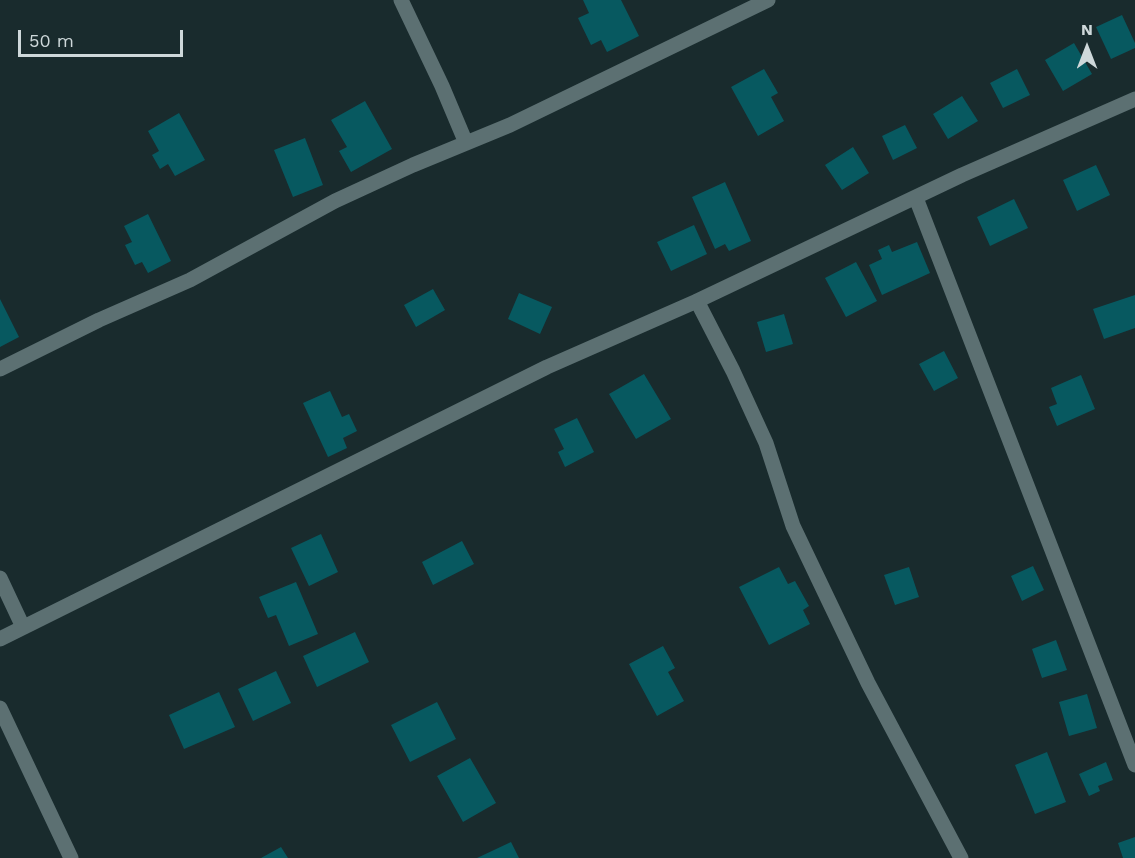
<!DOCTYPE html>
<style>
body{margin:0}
#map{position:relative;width:1135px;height:858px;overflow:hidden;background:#192b2d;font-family:"Work Sans",sans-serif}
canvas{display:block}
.north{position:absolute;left:1057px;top:18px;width:60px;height:60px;-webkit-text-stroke:4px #192b2d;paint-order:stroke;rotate:0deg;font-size:16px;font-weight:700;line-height:24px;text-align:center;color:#ced8da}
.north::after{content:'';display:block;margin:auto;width:21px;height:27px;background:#ced8da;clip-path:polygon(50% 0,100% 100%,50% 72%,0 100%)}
.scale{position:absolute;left:18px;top:30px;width:165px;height:27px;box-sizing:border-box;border:3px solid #ced8da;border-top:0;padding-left:8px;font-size:18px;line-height:21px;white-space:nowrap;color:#ced8da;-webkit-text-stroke:4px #192b2d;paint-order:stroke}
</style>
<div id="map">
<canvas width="1135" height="858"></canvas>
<div class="north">N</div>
<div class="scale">50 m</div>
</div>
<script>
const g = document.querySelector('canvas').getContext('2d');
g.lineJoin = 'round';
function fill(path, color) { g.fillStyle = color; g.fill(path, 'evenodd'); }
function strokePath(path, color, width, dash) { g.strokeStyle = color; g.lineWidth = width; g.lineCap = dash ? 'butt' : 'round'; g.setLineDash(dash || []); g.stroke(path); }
const building = new Path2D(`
 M583,0H621L639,36L607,52L601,40L591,45L578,18L589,13Z
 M1122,15L1135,43V48L1111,59L1096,27Z
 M1074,43L1092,74L1063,91L1045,60Z
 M764,69L778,93L771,97L784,121L758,136L731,87Z
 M1017,69L1030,95L1003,108L990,83Z
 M962,96L978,121L948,139L933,114Z
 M365,101L392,149L351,172L339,151L347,147L331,120Z
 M179,113L205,160L175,176L168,164L160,169L152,155L159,151L148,131Z
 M905,125L917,148L893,160L882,136Z
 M305,138L323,185L293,197L274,150Z
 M853,147L869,173L842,190L825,165Z
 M1096,165L1110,195L1077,211L1063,180Z
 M725,182L751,241L729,251L725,244L715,249L692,197Z
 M1014,199L1028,228L990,246L977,217Z
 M148,214L171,261L148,273L142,262L135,265L125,245L132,242L124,226Z
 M694,225L707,254L671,271L657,242Z
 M917,242L930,273L882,295L869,265L882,259L878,250L889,245L892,252Z
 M856,262L877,301L846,317L825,278Z
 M433,289L445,310L416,327L404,305Z
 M519,293L552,307L540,334L508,319Z
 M1135,295V328L1104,339L1093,309Z
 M0,299L19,337L0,347Z
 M784,314L793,344L766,352L757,322Z
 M944,351L958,378L934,391L919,364Z
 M644,374L671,419L636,439L609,394Z
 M1081,375L1095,409L1057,426L1049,407L1057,404L1051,388Z
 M330,391L342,417L349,414L357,431L343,438L347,448L328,457L303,403Z
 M577,418L594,452L565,467L558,452L564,449L554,429Z
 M321,534L338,572L309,586L291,548Z
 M462,541L474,564L433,585L422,562Z
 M1033,566L1044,590L1022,601L1011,576Z
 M779,567L788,584L795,581L809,606L803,610L810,624L769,645L739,587Z
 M909,567L919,597L895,605L884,575Z
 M296,582L318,634L289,646L276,615L268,618L259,597Z
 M355,632L369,662L317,687L303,656Z
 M1056,640L1067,670L1042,678L1032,649Z
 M663,646L675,668L668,672L684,701L657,716L629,664Z
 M276,671L291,703L253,721L238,689Z
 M219,692L235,727L184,749L169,715Z
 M1087,694L1097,728L1069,736L1059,702Z
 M437,702L456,739L410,762L391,725Z
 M1047,752L1066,802L1035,814L1015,765Z
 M470,758L496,803L463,822L437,776Z
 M1106,762L1113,780L1098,786L1100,791L1089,796L1079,774Z
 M1135,837V858H1123L1118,843Z
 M511,842L519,858H477Z
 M281,847L288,858H261Z`);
const minor = new Path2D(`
 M401,0L442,86L466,143
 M916,198L1135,765
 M697,301L733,371L766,443L793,526L868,683L961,858
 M0,369L99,320L190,280L335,201L413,165L510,125L768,0
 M0,578L23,627
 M0,639L547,367L697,301L962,175L1135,99
 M0,708L71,858`);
fill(building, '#075960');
strokePath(minor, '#5c7072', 15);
</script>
